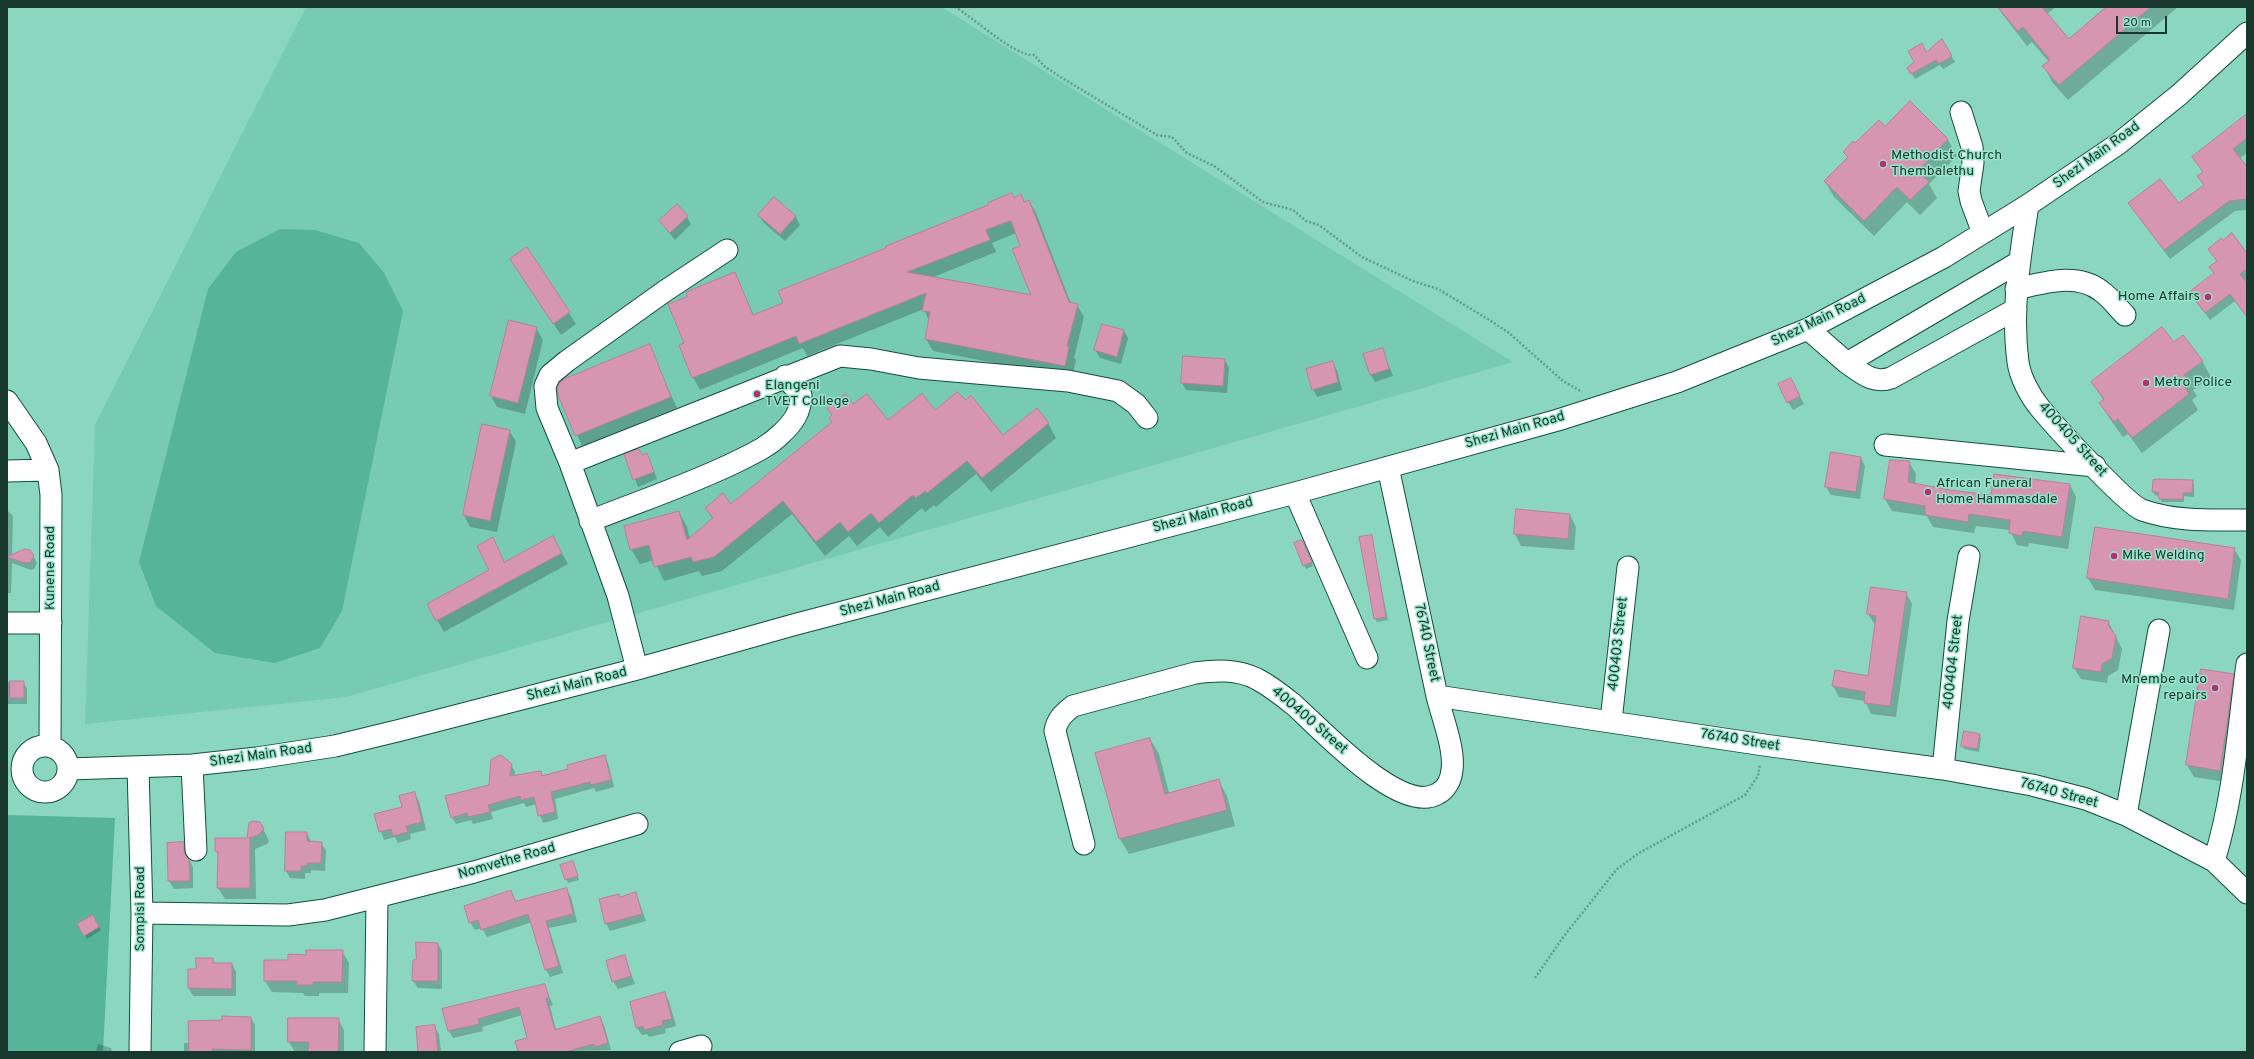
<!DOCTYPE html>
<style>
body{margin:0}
#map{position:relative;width:2254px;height:1059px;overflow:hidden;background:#8ad6be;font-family:Overpass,sans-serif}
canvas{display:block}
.frame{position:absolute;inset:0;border:8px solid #18382e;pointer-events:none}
.scale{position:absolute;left:2116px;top:16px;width:51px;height:18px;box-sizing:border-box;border:2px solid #18382e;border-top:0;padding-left:5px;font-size:12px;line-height:14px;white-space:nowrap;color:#18382e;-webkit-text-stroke:3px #97e4cb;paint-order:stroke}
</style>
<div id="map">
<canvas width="2254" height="1059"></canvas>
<div class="frame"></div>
<div class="scale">20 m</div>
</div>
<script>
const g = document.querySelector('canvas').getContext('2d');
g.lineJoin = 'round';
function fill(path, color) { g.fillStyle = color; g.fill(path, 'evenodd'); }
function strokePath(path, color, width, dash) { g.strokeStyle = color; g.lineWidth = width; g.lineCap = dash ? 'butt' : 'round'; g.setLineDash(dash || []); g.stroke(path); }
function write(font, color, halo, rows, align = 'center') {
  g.font = font + ' Overpass,sans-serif'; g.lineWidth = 3; g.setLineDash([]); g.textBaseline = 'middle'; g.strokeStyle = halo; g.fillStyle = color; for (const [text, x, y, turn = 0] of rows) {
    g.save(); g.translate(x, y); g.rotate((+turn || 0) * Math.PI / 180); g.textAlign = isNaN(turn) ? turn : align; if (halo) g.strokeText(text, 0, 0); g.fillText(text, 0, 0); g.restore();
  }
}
const built = new Path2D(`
 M306,7H941L1513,362L346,697L85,724L95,425Z`);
const green = new Path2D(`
 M280,229L315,230L359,243L384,273L403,311L342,611L320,648L275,663L215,653L156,606L139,562L208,289L236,252Z
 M7,815L115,818L103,1052H7Z`);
const shadow = new Path2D(`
 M1997,7H2056L2047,14L2069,40L2108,7H2178L2068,100L2052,82L2044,66L2049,62L2032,42L2027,46Z
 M1942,41L1955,62L1943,69L1940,65L1915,79L1908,68Z
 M1910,102L1948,140L1957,156L1929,184L1937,198L1920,215L1907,202L1874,236L1834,197L1825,181L1848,159L1844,152L1885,127Z
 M2247,115V153L2239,159L2247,169V210L2235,211L2170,259L2129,204L2178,205L2204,186L2198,176L2203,173L2193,157Z
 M1012,194L1014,199L1021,196L1025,203L1029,201L1036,213L1071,304L1077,305L1084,317L1074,358L1076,360L1072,378L933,351L926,339L929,321L924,309L807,356L803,348L700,390L693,377L685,344L688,297L735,273L754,316L784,304L888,248ZM1016,233L1022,247L1033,297L931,278L996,252L992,243Z
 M774,198L796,217L800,225L785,241L763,222L759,215Z
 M687,217L691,224L675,240L660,221Z
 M527,249L576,324L561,335L518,271Z
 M2209,249L2247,254V279L2244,281L2247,286L2246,316L2235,301L2210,320L2195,299L2215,274L2217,262Z
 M536,328L543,340L525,414L497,407L491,396Z
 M1124,331L1128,338L1121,364L1100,358L1095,350Z
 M2173,344L2202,361L2211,377L2193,390L2197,396L2192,400L2198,410L2142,453L2128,434L2123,437L2110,419L2101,404L2104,401L2092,382Z
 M649,346L677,408L582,446L559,394Z
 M1382,349L1393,376L1375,382L1370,374Z
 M1225,360L1229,368L1227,393L1186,390L1182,383Z
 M1333,363L1337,370L1342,390L1317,397L1313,389Z
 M1795,387L1804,404L1793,410L1788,402Z
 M853,406L888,422L935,411L1003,436L1048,423L1056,438L991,492L976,474L936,507L934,505L925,512L922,508L888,537L880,527L857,546L849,536L825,556L792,514L722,571L702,576L699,571L664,581L654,560L640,564L631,549L679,512L687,527L690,539L713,520L706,508L731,505L833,423V416L829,409Z
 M482,425L509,430L516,442L497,532L470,527L464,515Z
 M626,455L642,456L650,461L657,479L638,487Z
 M1861,458L1865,466L1860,499L1831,495L1826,487Z
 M1909,462L1916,474L1915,484L1950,491L1992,496L2070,485L2076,497L2068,549L2029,543L2028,547L2017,545L2010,530L1976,526L1974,533L1933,527L1927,516L1892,511L1885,499Z
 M2192,481L2194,485V497L2184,496V502H2162L2159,496L2155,495L2153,492Z
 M7,510L13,516L12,555L25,550L33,556L37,563L34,569L31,570L12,563L11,593H7Z
 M1570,515L1576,527L1574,550L1521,546L1515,534Z
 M1371,536L1388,620L1377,622L1375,618Z
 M493,539L505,563L559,548L568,564L444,632L428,604L491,570Z
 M1304,544L1313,566L1306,569L1304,565Z
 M2234,549L2241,560L2234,610L2095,590L2088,578Z
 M1906,593L1912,604L1896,717L1871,714L1865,701L1839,697L1833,686L1869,677L1875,625L1868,614Z
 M2108,621L2122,649L2118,670L2108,676L2107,683L2081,679L2074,668Z
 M2202,670L2233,675L2240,686L2226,782L2194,777L2187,765Z
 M7,682H23L27,689V704H7Z
 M1979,735L1981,738L1979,752L1964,749L1962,746Z
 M1150,739L1159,754L1169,793L1218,780L1227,796L1235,826L1129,854L1120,839Z
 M604,756L608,763L614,787L596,792L594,788L555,799L558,819L543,823L536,804L526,807L524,803L491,812L493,819L473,824L471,820L456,824L452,817L511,764L515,772L514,776L540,772L543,777L570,770Z
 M414,793L419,801L426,830L410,834L411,839L398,843L395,837L384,840L375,814L403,807Z
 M261,825L269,841L267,844L255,849L256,899H225L218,888L219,856L216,851L248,839Z
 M307,833L311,842L321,843L326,850L325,871L311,870V873H305V879L290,878L286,871Z
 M183,843L193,868V888L174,889L169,881L168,844Z
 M561,866H574L579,880L568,883Z
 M566,889L571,897L577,922L549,928L563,973L550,977L546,970L532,922L487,937L482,928L475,930L470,922L511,892L516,902Z
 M636,893L646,921L610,931L606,923L619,895L620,898Z
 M93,917L101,930L87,939L79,925Z
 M438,944L442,951V989L418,988L413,981L417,960Z
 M342,951L349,963L348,993H319V996H305L303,993L272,992L265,981L307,956Z
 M624,956L635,984L618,989L613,981Z
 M213,959L215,964H232L236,972V996H193L189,988V970H197Z
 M544,985L553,1005L550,1006L556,1030L600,1017L604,1025L611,1050L519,1052L529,1038L522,1015L482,1027L483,1031L453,1038L449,1031Z
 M665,994L669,1001L676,1026L665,1029L666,1033L649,1037L647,1034L642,1035L637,1028L631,1003Z
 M251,1018L255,1025V1052H184V1043H190Z
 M338,1019L344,1030V1052H295L289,1042Z
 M434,1026L439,1034L441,1052H419Z
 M98,1044L111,1048L112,1052H96Z`);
const building = new Path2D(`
 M1998,7H2042L2069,39L2106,7H2151L2059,85L2042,66L2050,60L2023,27L2018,31Z
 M1942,39L1952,56L1939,64L1936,60L1911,74L1907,68L1914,62L1908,51L1922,43L1926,52Z
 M1910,101L1948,139L1918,171L1929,182L1910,200L1897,187L1864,221L1824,181L1848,157L1843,152L1853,141L1855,143L1879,120L1885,126Z
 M2247,114V138L2233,149L2247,167V199L2229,201L2164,250L2128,203L2160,179L2179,203L2204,185L2197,176L2203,172L2192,157Z
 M1012,193L1014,198L1021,194L1024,202L1029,200L1069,302L1078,304L1067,346L1069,347L1065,366L925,339L930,312L922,311L926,293L799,344L796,336L692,378L679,345L684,343L668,304L687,297L686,292L735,272L753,315L783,303L778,291L886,248V246L988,205V203ZM1011,221L1020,246L1012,249L1031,295L907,272L990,240L986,230Z
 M774,197L796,216L780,234L758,215Z
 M677,204L688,216L670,233L659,221Z
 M2232,233L2247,253V269L2240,274L2247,284V317L2230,294L2205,313L2189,292L2214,273L2209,267L2217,261L2208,249L2221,238L2223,240Z
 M527,247L570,312L553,324L510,259Z
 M509,320L537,327L518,403L490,396Z
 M1102,324L1124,330L1117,357L1094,350Z
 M2162,327L2174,342L2183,335L2203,361L2184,375L2189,380L2183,385L2189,394L2132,438L2118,419L2114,422L2099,403L2104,399L2091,382Z
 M650,344L671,397L575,436L558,395L557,388L560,382L564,379Z
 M1383,348L1389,369L1370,375L1363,354Z
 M1183,356L1225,359L1223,386L1181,383Z
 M1333,361L1338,382L1312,390L1306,369Z
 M1791,378L1800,396L1787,403L1778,384Z
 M957,392L966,400L971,395L1003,435L1037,408L1049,423L982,478L967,461L927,493L925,491L916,498L913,495L879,523L871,513L848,532L840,522L816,542L783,501L714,557L693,562L691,557L654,567L649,545L630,550L624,526L679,511L687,540L713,518L705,508L723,493L731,504L832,422L829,418L832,415L827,409L845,394L853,404L867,394L888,420L922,393L935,410Z
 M482,424L510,430L490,521L463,515Z
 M639,449L642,455L647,453L654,472L633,480L624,454Z
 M1831,452L1861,457L1856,492L1825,487Z
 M1890,460L1910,461L1908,482L1950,490L1991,495L1994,474L2070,484L2062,537L2023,531L2022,536L2009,533L2010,520L1969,514L1968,522L1925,515V506L1884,499Z
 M2158,479L2193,480L2192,493H2183V499H2159L2158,492H2152L2153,480Z
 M1516,509L1570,514L1568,539L1514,534Z
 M2095,527L2235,548L2228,599L2087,578Z
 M1372,535L1386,617L1374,619L1359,537Z
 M553,536L562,553L436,621L427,604L489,570L477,546L493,537L504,562Z
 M1302,540L1312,562L1303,566L1294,543Z
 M25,549L30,550L34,555L31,562L25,563L7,557Z
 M1871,587L1907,592L1890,706L1864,703L1865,692L1832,686L1835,670L1868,676L1876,616L1867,614Z
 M2081,616L2109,621L2108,625L2116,636L2112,658L2102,664L2101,672L2073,668Z
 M2201,669L2234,674L2220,771L2186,765Z
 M10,681H24V698H10Z
 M1964,731L1980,734L1977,749L1961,746Z
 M1150,738L1165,794L1219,779L1227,810L1119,839L1095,753Z
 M501,755L512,764L510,776L541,771L542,776L568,769L567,765L605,755L611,780L591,785L590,782L551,792L555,812L538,816L534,797L521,800L520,796L488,805L490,812L468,817L467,813L451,818L445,796L489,785L491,760Z
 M415,792L422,822L406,826L408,832L393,836L391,829L379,832L374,814L402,807L399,796Z
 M253,821L260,822L264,829L258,835L249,838H250V888H217L218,852L215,851V838H247L249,823Z
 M286,832H307V841L322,842L321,863H307V866H301V871H285Z
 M184,842V851L189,859L190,881H168L167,843Z
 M573,861L578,876L565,880L560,865Z
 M567,888L573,914L546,921L559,966L545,970L528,914L481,930L478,920L469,923L464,906L511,890L515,901Z
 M636,892L642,914L605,924L599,899L619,894L620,897Z
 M93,915L99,927L84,936L77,924Z
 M416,942L438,943V981H412L413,960L416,959Z
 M306,950H343L342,982H313V985H297V981H264V960H288V954L306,955Z
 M625,955L631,976L612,982L606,961Z
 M196,958H213V963H232V989L188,988V969H196Z
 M545,984L549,998L546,999L555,1030L600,1016L608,1043L595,1047L594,1044L565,1052H518L515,1041L527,1038L519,1007L478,1019L479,1024L448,1031L442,1009Z
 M665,992L672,1019L662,1021L663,1025L644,1030L643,1026L636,1028L630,1002Z
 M222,1016L251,1017V1050L212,1049V1052H189L188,1021L222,1020Z
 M288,1018H339L338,1052H308L309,1042H288Z
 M435,1025L438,1052H418L416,1027Z`);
const path = new Path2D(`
 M955,7C973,17 1015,57 1034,55L1044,66L1062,78L1157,135L1172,137L1187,153L1214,166L1263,202L1293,210L1306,221L1319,225L1362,257L1413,281L1438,289L1491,321L1509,333L1563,381L1582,392
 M1535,978L1564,936L1617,869L1639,853L1745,795L1758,776L1760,764`);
const minor = new Path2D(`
 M1961,112L1972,147L1973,163L1969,191L1971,201L1983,233
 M2028,205C2020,257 2011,309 2018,362C2020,377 2030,396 2040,408C2054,425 2126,504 2142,510C2176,522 2212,520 2247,520
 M2016,289C2044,283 2076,272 2101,291C2110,297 2117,307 2125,315
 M1808,329L1847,363L2019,262
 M1847,363C1862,373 1872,384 1891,378L2016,309
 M7,401L36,443L48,470L51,495L50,746
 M1885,445L2095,466
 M570,463L547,408L545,386L550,375L567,361L665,291L727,250
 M1388,467L1437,696L1764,745L1943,769L2032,785L2086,799L2126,815L2214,861L2247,893
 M7,471L48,470
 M1295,493L1367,658
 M590,521C640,501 692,484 740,460C754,453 769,446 781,434C793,423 801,412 801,395L785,376
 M7,623H51
 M637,669L618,596L570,463L840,356L871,359L919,368L1068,381L1118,391L1136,404L1147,418
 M1611,721L1628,567
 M22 769a23 23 0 1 1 46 0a23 23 0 1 1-46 0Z
 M192,765L196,850
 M138,767L142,913L140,1052
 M68,769L192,765L257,758L335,746L401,730L637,669L793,625L1295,493L1558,420L1677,382L1808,329L1944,257L2028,205L2118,144L2179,95L2247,33
 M1943,769L1958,621L1969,556
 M2126,815L2159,630
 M1084,844L1055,731C1057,719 1064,713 1073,706L1195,673C1216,670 1237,669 1257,679C1270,686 1283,696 1294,705C1321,729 1400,815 1437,794C1446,790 1451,780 1452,770C1455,749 1442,717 1437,696
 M2214,861C2234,797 2238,730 2247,664
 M142,913L288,915L325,910L474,872L637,824
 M375,1052L377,898
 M680,1052L701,1046`);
const markers = [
 [1883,164,4,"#b32f76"],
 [2208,297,4,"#b32f76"],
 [2146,383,4,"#b32f76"],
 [757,394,4,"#b32f76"],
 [1928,492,4,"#b32f76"],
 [2114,556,4,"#b32f76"],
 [2215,688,4,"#b32f76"]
];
const poiNames = [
 ["Methodist Church",1891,156],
 ["Thembalethu",1891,172],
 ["Home Affairs",2200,297,"right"],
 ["Metro Police",2154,383],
 ["Elangeni",765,386],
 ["TVET College",765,402],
 ["African Funeral",1936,484],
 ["Home Hammasdale",1936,500],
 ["Mike Welding",2122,556],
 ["Mnembe auto",2207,680,"right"],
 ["repairs",2207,696,"right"]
];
const streetNames = [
 ["Shezi Main Road",2097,156,-36],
 ["Shezi Main Road",1819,321,-26],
 ["Shezi Main Road",1515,431,-16],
 ["400405 Street",2072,440,48],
 ["Shezi Main Road",1203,516,-15],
 ["Kunene Road",51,568,-90],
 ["Shezi Main Road",890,600,-15],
 ["76740 Street",1426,643,78],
 ["400403 Street",1619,644,-84],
 ["400404 Street",1954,662,-84],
 ["Shezi Main Road",577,685,-14],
 ["400400 Street",1309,721,41],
 ["76740 Street",1740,741,9],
 ["Shezi Main Road",261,756,-8],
 ["76740 Street",2059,794,15],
 ["Nomvethe Road",507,862,-16],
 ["Sompisi Road",141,909,-90]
];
fill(built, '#76cbb2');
fill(green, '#56b499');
fill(shadow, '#0003');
fill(building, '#d696b1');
strokePath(building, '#bc7e99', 1);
strokePath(minor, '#114f40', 23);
strokePath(path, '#619e8b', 2.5, [2, 2]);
strokePath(minor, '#fff', 21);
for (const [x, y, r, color] of markers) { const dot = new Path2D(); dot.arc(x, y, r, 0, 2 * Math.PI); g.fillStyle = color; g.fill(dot); strokePath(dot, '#97e4cb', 1.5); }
write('14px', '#18382e', '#97e4cb', poiNames, 'left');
write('14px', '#18382e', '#97e4cb', streetNames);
</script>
